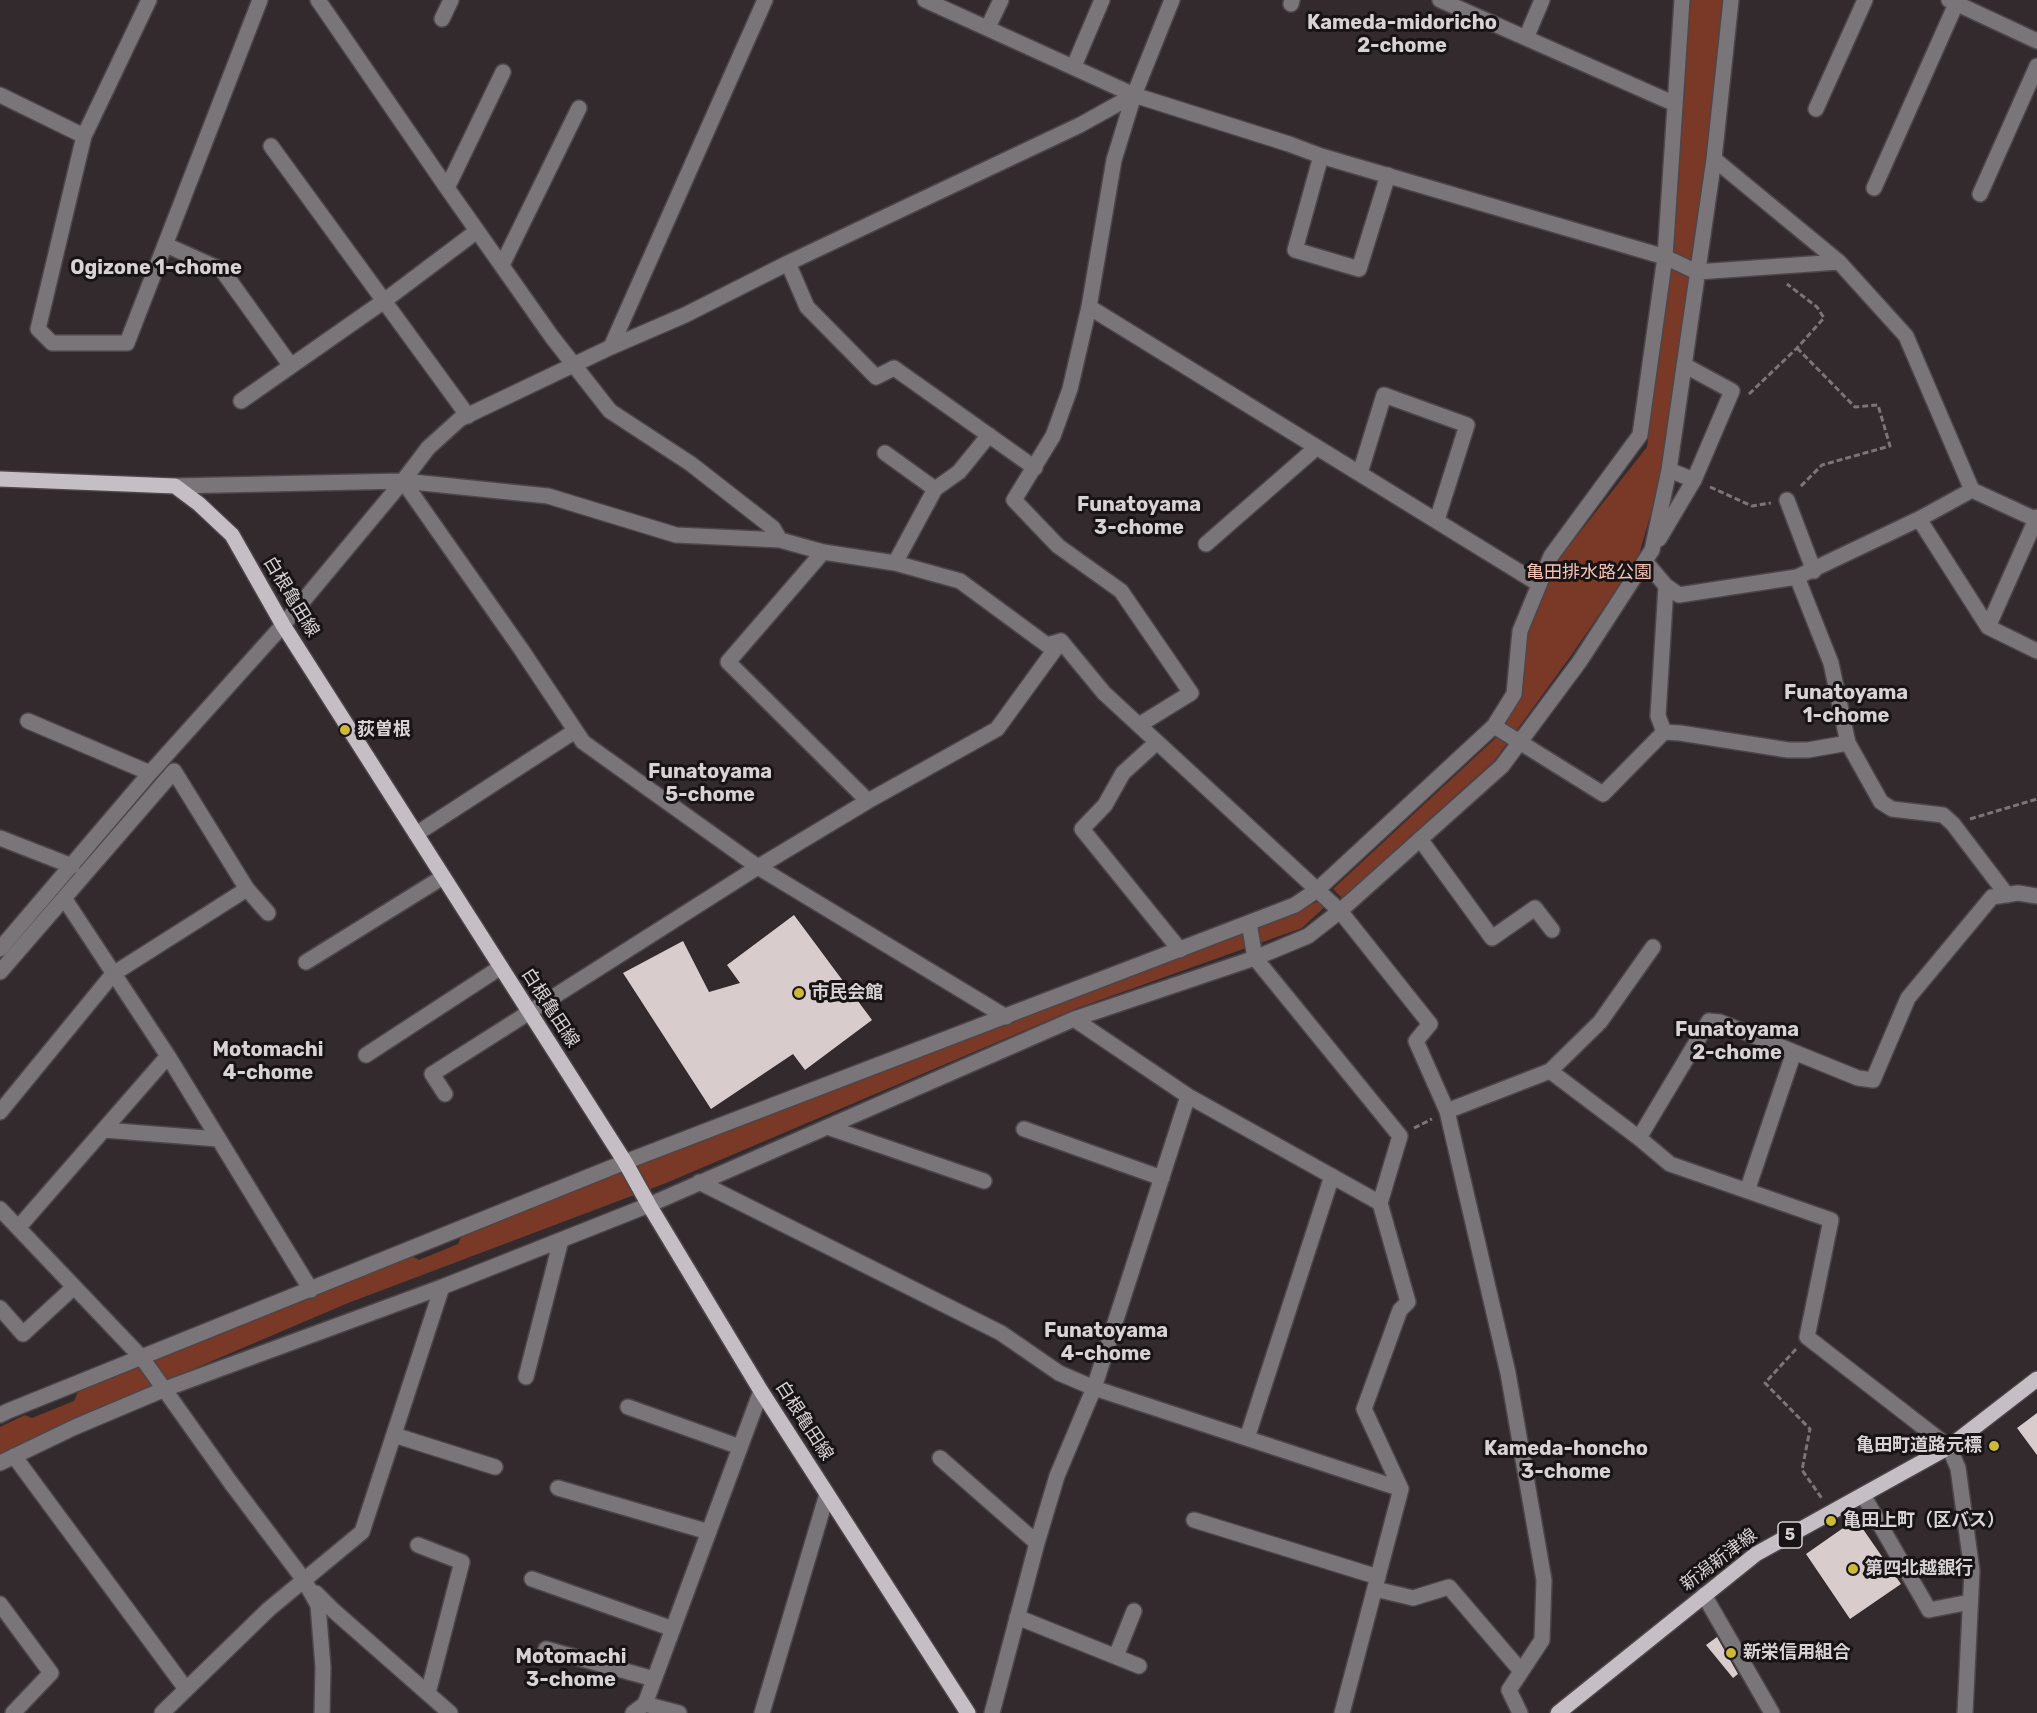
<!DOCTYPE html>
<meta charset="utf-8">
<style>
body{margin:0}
canvas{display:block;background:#332a2e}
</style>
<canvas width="2037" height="1713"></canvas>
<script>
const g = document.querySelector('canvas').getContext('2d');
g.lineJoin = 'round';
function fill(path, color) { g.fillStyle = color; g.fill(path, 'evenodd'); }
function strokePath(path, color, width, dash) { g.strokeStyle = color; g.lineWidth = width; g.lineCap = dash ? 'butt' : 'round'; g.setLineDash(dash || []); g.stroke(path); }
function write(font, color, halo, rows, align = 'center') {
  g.font = font + ' Rubik,"Noto Sans JP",sans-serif'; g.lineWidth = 6; g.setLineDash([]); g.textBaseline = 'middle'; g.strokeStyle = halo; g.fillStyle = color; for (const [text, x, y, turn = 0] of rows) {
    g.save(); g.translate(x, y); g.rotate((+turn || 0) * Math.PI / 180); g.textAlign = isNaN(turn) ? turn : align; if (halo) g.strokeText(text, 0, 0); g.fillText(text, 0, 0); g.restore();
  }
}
const green = new Path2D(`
 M1685,0H1724L1711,158L1662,475L1638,558L1570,657L1495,760L1342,898L1333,889L1502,732L1518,694L1526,629L1558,560L1647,447L1675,218Z
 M1317,902H1330L1302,928L1075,1009L666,1183L348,1303L67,1423L0,1454V1427L25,1415L32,1418L74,1401L78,1392L410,1255L419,1260L458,1244L462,1235L597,1180Z`);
const building = new Path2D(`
 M794,915L872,1020L805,1070L793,1054L711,1109L623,973L683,941L709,992L740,983L727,965Z
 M2037,1413V1455L2017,1428Z
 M1856,1519L1901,1584L1850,1619L1806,1554Z
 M1717,1637L1738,1674L1733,1678L1706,1645Z`);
const path = new Path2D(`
 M1797,348L1855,407L1878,405L1890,446L1822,465L1799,488
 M1749,394L1797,348L1824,318L1817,307L1787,284
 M1710,487L1752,506L1771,503
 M1970,819L2037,799
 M1414,1128L1432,1119
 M1796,1349L1765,1383L1810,1429L1802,1470L1823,1500`);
const minor = new Path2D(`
 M149,0L84,136L38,329L52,343H127L260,0
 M318,0L447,188L552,337L610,411L691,464L773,528L780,540
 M925,0L1134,95L1289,144L1321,156L1665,257L1697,272L1839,262
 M1440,0L1675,104
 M1949,0L2037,41
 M1291,4L1292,0
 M442,19L451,0
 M988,27L1001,0
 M1526,38L1542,0
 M1074,66L1102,0
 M0,95L84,136
 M1816,109L1865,0
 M271,146L468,416
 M1321,156L1295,250L1359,269L1388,175
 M1714,159L1839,262L1906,336L1972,490L2037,520
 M447,188L503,72
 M1874,188L1956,4
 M1980,194L2037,66
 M166,245L222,270L291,366
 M788,263L807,307L876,377L894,368L1035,468
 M502,265L579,108
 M1089,307L1539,584
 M611,347L765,0
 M1684,365L1732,391L1694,480
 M241,401L384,301L477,231
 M885,453L935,489
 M1360,473L1384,395L1467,425L1437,520
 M403,481L521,649L583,742L758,867L1006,1017
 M175,486L403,481L548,496L676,535L780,540L823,552L895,563L960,581L1047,645L1061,641L1104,693L1340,911L1430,1024L1416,1041L1447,1111L1508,1373L1544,1580L1542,1640L1509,1690L1520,1713
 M1972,490L1919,519L1988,627L2037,651
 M1787,500L1814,571
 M1659,539L1694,480L1669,470
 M1206,544L1317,447
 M895,563L935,489L959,472L989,435
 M1797,577L1831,663L1848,743L1881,802L1892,809L1943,815L1953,824L2007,895
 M1666,586L1679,595L1797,577L1919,519
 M1988,627L2037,517
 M28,721L150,773
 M1139,725L1191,693L1121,591L1058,546L1014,500L1053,436L1070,389L1089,307L1114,160L1134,95L1172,0
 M1494,726L1603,794L1664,732L1658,716L1666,586L1645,561
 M1664,732L1680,733L1788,750H1808L1848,743
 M1157,742L1123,773L1105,805L1082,829L1180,950
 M868,801L997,729L1061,641
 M416,834L575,731
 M0,838L72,866
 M1420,839L1492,938L1535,908L1552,930
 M64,898L168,1056L311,1290
 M1249,923L1255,958L1400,1136L1380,1203L1408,1302L1400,1310L1364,1409L1401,1489L1342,1713
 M0,949L150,773L283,625L403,481L428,448L460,419L611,347L685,315L788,263L1080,125L1134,95
 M306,962L443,877
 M0,972L174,771L247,889L268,913
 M1074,1019L1188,1096L1380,1203
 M366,1055L501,967
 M1550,1071L1600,1022L1653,947
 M445,1094L432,1074L758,867L868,801L728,662L823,552
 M1447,1111L1550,1071L1639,1138L1670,1164L1831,1220L1807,1337L1949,1447L1958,1468L1972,1571L1965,1713
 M0,1112L113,974L247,889
 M827,1127L984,1181
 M1024,1129L1162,1178
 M104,1130L218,1139
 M1639,1138L1709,1021L1720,1022L1858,1078L1873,1080L1908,998L1992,897L2018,893L2037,896
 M699,1182L1001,1333L1059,1373L1094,1388L1401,1489
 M1747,1191L1794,1052
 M0,1209L142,1358L231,1483L304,1580L318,1605L323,1667L322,1713
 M18,1228L168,1056
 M0,1308L23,1334L74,1287
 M526,1377L561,1240
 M628,1407L740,1447
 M0,1415L8,1411L625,1162L1295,905L1317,890L1494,726L1514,694L1520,631L1551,556L1640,435L1665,257L1682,0
 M394,1435L495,1467
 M1247,1438L1332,1176
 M14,1456L186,1689
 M940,1458L1037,1543
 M0,1463L75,1427L165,1389L442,1287L649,1205L1074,1019L1255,958L1308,936L1340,911L1502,766L1580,661L1652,550L1669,470L1714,159L1731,0
 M558,1488L709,1532
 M1863,1495L1929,1610L1970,1602
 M1194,1520L1378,1577
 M418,1545L462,1562L428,1693
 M532,1579L673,1629
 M1375,1589L1413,1598L1449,1587L1521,1671
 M316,1593L334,1611L450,1713
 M1704,1595L1772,1713
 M0,1604L51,1673L13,1713
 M1017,1617L1139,1666
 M546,1649L654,1679
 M1116,1656L1134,1611
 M645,1704L679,1713
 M162,1713L269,1609L362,1532L442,1287
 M633,1713L645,1704L761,1391
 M762,1713L827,1494
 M992,1713L1037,1543L1057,1476L1094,1388L1188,1096`);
const major = new Path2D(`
 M0,479L175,486L199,504L232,535L283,625L625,1162L649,1205L761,1391L968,1713
 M1558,1713L1756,1554L1949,1447L2037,1379`);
const markers = [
 [345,730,6,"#ccb938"],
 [799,993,6,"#ccb938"],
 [1994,1446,6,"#ccb938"],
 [1831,1521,6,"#ccb938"],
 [1853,1569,6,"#ccb938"],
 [1731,1653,6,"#ccb938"]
];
const shields = [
 [1790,1535,24]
];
const shieldNames = [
 ["5",1790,1535]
];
const parkNames = [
 ["亀田排水路公園",1589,573]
];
const streetNames = [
 ["白根亀田線",291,597,59],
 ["白根亀田線",550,1008,57],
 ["白根亀田線",804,1421,57],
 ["新潟新津線",1719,1560,-37]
];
const poiNames = [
 ["荻曽根",357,730],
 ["市民会館",811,993],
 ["亀田町道路元標",1982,1446,"right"],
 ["亀田上町（区バス）",1843,1521],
 ["第四北越銀行",1865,1569],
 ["新栄信用組合",1743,1653]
];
const neighbourhoodNames = [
 ["Kameda-midoricho",1402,23],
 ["2-chome",1402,46],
 ["Ogizone 1-chome",156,268],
 ["Funatoyama",1139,505],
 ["3-chome",1139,528],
 ["Funatoyama",1846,693],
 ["1-chome",1846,716],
 ["Funatoyama",710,772],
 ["5-chome",710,795],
 ["Funatoyama",1737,1030],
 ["2-chome",1737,1053],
 ["Motomachi",268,1050],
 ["4-chome",268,1073],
 ["Funatoyama",1106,1331],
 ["4-chome",1106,1354],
 ["Kameda-honcho",1566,1449],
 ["3-chome",1566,1472],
 ["Motomachi",571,1657],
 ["3-chome",571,1680]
];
fill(green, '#7a3826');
fill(building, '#d9cccc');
strokePath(minor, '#4d4549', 18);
strokePath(major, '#4d4549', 18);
strokePath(path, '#7c7478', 3, [6, 3]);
strokePath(minor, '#797579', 15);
strokePath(major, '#c5bec4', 15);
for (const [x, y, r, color] of markers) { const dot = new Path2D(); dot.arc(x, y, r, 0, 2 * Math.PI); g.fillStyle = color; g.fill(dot); strokePath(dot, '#181416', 2); }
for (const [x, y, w] of shields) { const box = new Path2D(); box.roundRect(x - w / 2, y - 13, w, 26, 4.5); g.fillStyle = '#181416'; g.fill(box); strokePath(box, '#d8d2d4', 1.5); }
write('bold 16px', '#d8d2d4', null, shieldNames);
write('18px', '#f4c2b5', '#181416', parkNames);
write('18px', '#d8d2d4', '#181416', streetNames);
write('bold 18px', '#d8d2d4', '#181416', poiNames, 'left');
write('bold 20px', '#d8d2d4', '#181416', neighbourhoodNames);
</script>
